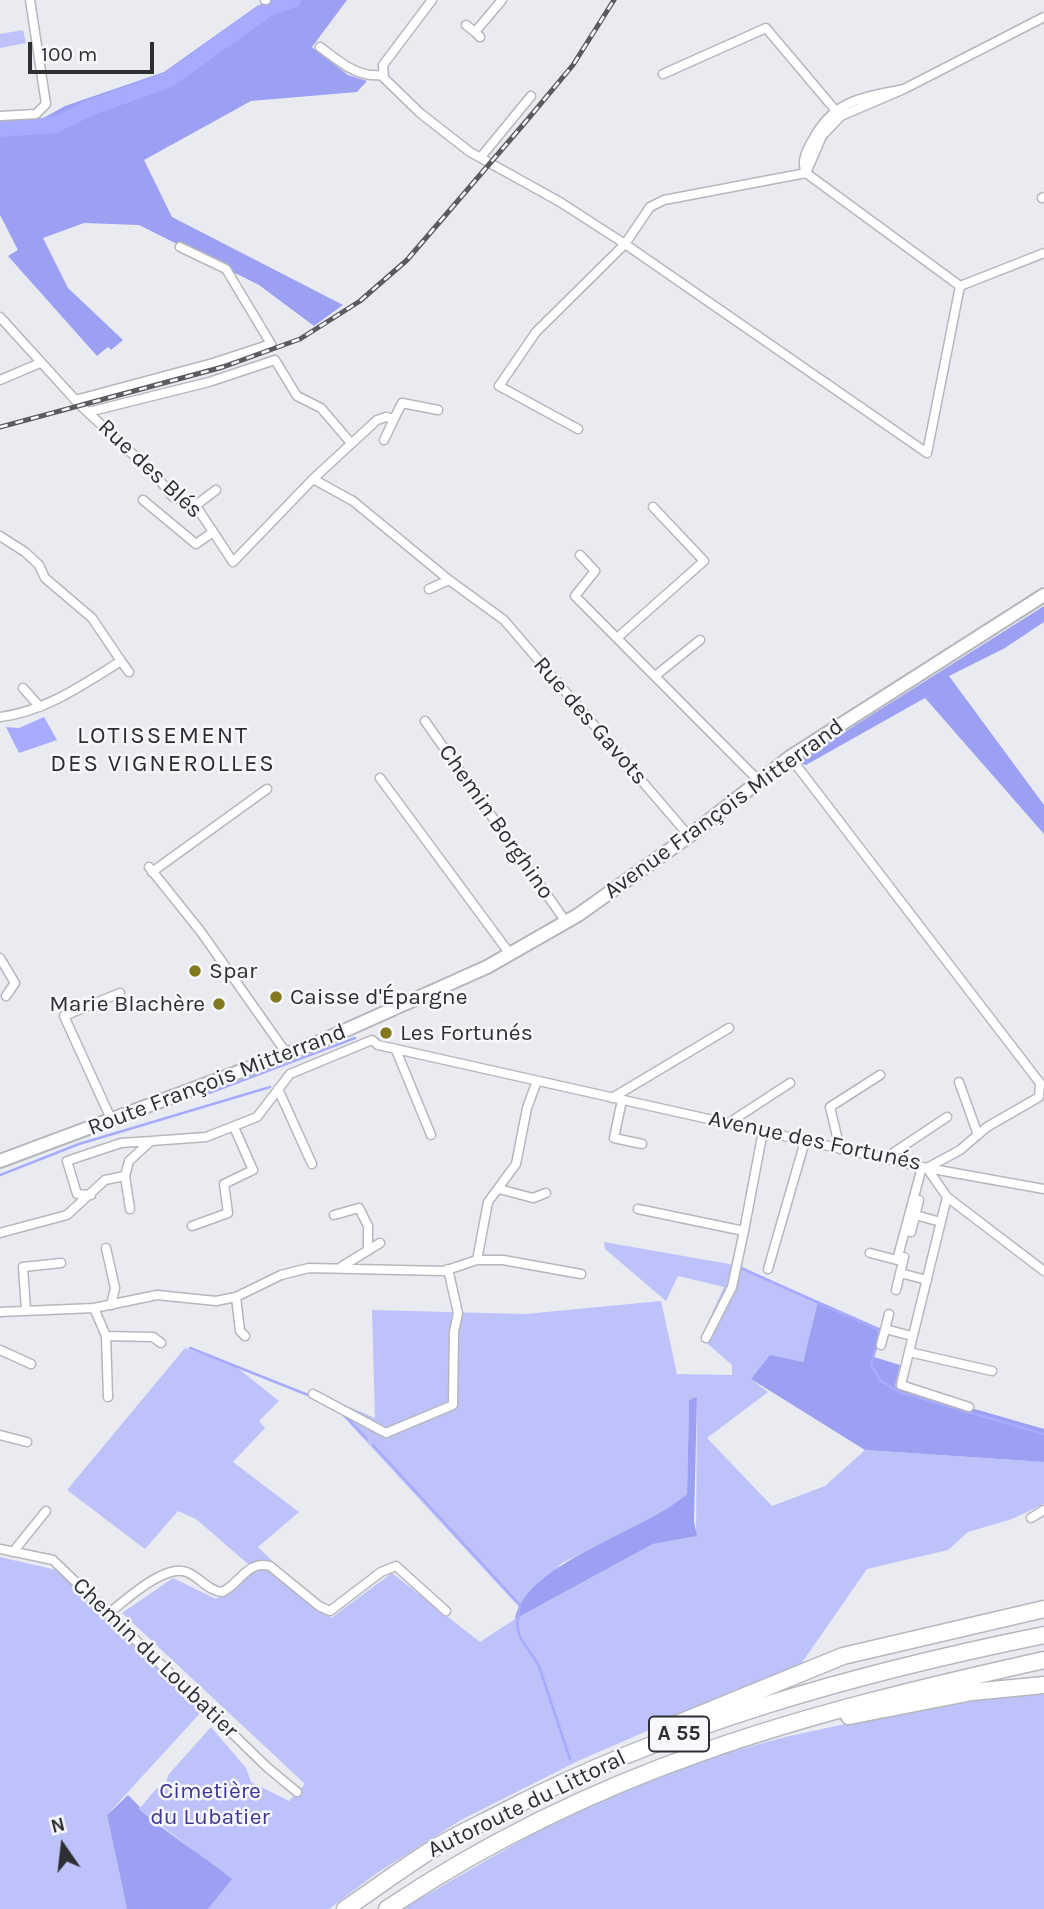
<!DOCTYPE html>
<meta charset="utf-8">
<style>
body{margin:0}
#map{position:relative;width:1044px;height:1909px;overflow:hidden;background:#eaebf1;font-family:Karla,sans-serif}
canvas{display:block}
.north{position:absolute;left:28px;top:1811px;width:70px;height:70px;-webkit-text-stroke:5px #f7f8fe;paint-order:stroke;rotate:346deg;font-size:19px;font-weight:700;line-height:28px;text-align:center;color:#2e2f31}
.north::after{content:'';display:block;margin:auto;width:24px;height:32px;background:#2e2f31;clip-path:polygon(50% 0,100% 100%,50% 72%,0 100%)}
.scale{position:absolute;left:28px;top:42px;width:126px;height:32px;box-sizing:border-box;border:4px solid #2e2f31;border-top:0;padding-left:9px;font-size:21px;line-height:24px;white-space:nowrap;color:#2e2f31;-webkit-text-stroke:5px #f7f8fe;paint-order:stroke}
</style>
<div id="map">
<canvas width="1044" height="1909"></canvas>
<div class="north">N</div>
<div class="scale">100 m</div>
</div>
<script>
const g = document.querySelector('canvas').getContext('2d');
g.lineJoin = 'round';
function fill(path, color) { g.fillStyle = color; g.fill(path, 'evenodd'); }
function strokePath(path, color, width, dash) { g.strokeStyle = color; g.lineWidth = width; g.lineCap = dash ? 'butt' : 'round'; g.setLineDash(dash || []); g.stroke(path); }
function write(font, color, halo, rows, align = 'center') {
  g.font = font + ' Karla,sans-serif'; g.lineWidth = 5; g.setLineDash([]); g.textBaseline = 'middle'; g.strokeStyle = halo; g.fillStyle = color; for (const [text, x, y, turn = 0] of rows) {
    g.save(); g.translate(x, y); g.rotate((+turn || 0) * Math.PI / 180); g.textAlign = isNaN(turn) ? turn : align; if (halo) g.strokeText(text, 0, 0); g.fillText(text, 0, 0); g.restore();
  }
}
const green = new Path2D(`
 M23,30L26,43L0,48V34Z
 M604,1242L735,1265L818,1301L803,1362L751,1379L768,1392L707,1438L772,1506L825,1486L865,1450L1044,1462V1504L1012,1519L968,1532L948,1550L867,1569L801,1664L578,1761L461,1820L377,1873L329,1909H208L231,1879L139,1809L156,1789L165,1784L169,1774L211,1727L246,1768L251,1782L289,1801L305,1784L122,1613L173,1578L216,1599L255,1570L196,1519L178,1511L145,1549L67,1490L185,1348L235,1366L279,1401L259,1421L265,1428L233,1462L299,1512L258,1547L331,1618L392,1573L480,1642L515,1619L653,1544L696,1536L697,1398L689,1400L687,1494L669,1510L562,1563L518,1606L338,1411L312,1391L375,1418L372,1310L525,1314L661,1301L677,1374L732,1375V1365L701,1338L724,1287L678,1276L666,1301L605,1249Z
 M0,1557L61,1571L203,1710L107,1815L127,1909H0Z
 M1044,1692V1909H402L574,1810L701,1760L785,1737L951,1701Z`);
const forest = new Path2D(`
 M274,0H347L312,47L348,75L367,81L357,92L251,101L144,160L172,217L343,305L314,326L259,285L139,225L84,223L43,238L68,288L123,340L111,350L108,347L97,356L8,256L18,250L0,215V123L36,122L65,106L164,72L257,6Z
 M1044,606V622L1005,648L949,676L1044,805V834L925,698L806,765L797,762Z
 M818,1301L884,1330L874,1357L900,1365L895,1386L1044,1429V1462L865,1450L751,1379L770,1355L803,1362Z
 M697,1397L694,1521L697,1536L653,1544L515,1619C526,1562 645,1532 687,1494L689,1400Z
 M128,1795L140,1807L139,1809C169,1835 201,1854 232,1879L208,1909H127L107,1815Z`);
const water = new Path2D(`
 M44,717L57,740L19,753L6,727L19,728Z`);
const stream = new Path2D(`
 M209,1093L355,1038
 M0,1175L79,1144L270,1087
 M741,1268L877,1329L879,1334L871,1365L880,1380L899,1392L1044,1434
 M190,1348L313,1397
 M343,1414L367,1439
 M373,1445L520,1605L517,1626L520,1637L539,1666L570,1759`);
const river = new Path2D(`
 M0,129L55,125L92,107L168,80L269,8L293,0`);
const street = new Path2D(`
 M265,0H266
 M432,0L383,65L384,78L420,113L470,152L560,202L625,244L536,332L499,386L578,429
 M466,25L475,32
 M480,37L475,32L502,0
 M320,47C339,61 357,78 382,75
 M663,74L766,28L836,111
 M904,89C862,98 834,99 812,141C806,151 801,162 806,173L822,136L841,116L904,89L1044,17
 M0,116L36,114L46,104L30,0
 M481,157L531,96
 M806,173L960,286L927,453L625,244L650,207L664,200Z
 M1042,198L1044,197
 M960,286L1044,253
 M0,317L79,404L157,477L173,497L194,503L233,562L313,479L353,501L449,580
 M0,380L40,363
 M75,400L213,363L271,344L226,269L180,247
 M88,412L209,382L275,360L297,396L321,408L350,442
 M384,440L394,419
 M313,479L377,420L386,417L394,419L402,403L438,410
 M143,500L196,544L213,532
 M196,505L216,490
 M0,536L25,552L39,565L45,578L92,618L121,661C83,685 46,711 0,717
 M580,555L595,571L575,596L759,781
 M429,589L449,580L504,620L689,836
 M617,638L704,561L653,507
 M121,661L129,672
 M655,676L700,640
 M23,688L40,707
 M425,721L566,922
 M380,778L510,954
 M149,867L201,932L287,1054
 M152,872L267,789
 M0,958L15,983L6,996
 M396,1050L431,1135
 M959,1082L978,1135
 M278,1089L312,1164
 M612,1098L729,1028
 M622,1100L614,1138L642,1144
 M112,1121L64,1016L120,993
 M727,1124L790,1083
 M840,1149L830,1107L880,1075
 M884,1159L947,1117
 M927,1168L947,1197L1044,1271
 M927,1168L1044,1189
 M125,1176L130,1209
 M499,1189L533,1198L546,1193
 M91,1195L77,1194L67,1161L121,1143L151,1141
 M947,1197L909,1352L992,1371
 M638,1209L744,1231L763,1131
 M334,1215L359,1208L368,1226V1250
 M915,1215L941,1222
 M192,1226L228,1213L224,1184L253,1170L234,1127
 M911,1232L919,1200
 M0,1233L67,1215L105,1180L125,1176L129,1161L151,1141L206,1137L257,1117L290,1074L372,1040L378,1045L927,1168L960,1150L987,1127L1039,1097L1040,1083L790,757
 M106,1248L115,1288L111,1305
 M870,1253L897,1260L922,1167
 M477,1260L488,1202L516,1164L527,1108L537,1081
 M341,1267L380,1243
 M768,1269L805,1141
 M900,1273L927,1280
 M896,1290L904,1257
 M236,1297L240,1331L245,1336
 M94,1308L106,1336L108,1397
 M26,1311L23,1267L61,1263
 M0,1312L94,1308L157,1295L216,1301L236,1297L281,1275L309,1268L444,1271L477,1260H503L581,1274
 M885,1329L912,1336
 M106,1336L153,1337L161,1343
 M706,1338L732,1287L744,1231
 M881,1345L889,1314
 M0,1350L31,1364
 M909,1352L901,1385L969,1407
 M313,1394L386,1433L453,1405L454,1332L458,1313L448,1269
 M0,1435L27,1442
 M1031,1518L1044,1510
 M0,1549L53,1560L268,1768L297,1792
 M13,1552L46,1511
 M109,1613C126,1600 167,1561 189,1573C201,1579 209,1591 222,1592C240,1584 247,1560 270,1566L319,1606L330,1611L381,1572L396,1566L446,1611`);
const secondary = new Path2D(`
 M0,1161L319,1042L487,967L578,915L689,836L790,757L1044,595`);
const highway = new Path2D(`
 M849,1716L972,1692L1044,1685
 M667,1728L843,1656L1044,1609
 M345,1909C373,1890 400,1870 428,1852C452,1837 478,1825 503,1812C672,1724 857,1673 1044,1635
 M387,1909C596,1768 802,1714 1044,1660`);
const rail = new Path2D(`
 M0,427L223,367L300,339L360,301L407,260L528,119L573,65L614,0`);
const markers = [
 [195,971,7,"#82781c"],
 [276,997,7,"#82781c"],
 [219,1004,7,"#82781c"],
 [386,1033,7,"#82781c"]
];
const shields = [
 [679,1734,60]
];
const shieldNames = [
 ["A 55",679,1734]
];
const streetNames = [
 ["Rue des Blés",150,469,43],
 ["Rue des Gavots",590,721,49],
 ["Avenue François Mitterrand",724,809,-36],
 ["Chemin Borghino",496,822,55],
 ["Route François Mitterrand",217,1080,-21],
 ["Avenue des Fortunés",815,1141,12],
 ["Chemin du Loubatier",155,1658,44],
 ["Autoroute du Littoral",527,1804,-26]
];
const poiNames = [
 ["Spar",209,971],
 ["Caisse d'Épargne",290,997],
 ["Marie Blachère",205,1004,"right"],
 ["Les Fortunés",400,1033]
];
const parkNames = [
 ["Cimetière",210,1791],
 ["du Lubatier",210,1817]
];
const neighbourhoodNames = [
 ["LOTISSEMENT",163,736],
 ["DES VIGNEROLLES",163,764]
];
fill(green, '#bec2fa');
fill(forest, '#9ca0f3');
fill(water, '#a6abff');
strokePath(stream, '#a6abff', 2.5);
strokePath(river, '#a6abff', 16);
strokePath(street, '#b6b7bd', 11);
strokePath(secondary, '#b6b7bd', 16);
strokePath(highway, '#b6b7bd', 19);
strokePath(street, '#fff', 8);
strokePath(secondary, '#fff', 12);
strokePath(highway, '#fff', 16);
strokePath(rail, '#5a5b5e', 5);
strokePath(rail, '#f7f8fe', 2.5, [8]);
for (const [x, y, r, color] of markers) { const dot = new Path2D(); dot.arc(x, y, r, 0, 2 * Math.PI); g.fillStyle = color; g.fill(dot); strokePath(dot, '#f7f8fe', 2.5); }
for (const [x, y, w] of shields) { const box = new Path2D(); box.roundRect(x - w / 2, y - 17.5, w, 35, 5); g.fillStyle = '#f7f8fe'; g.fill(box); strokePath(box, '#2e2f31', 2); }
write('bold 21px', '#2e2f31', null, shieldNames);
write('23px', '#2e2f31', '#f7f8fe', streetNames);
write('23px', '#2e2f31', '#f7f8fe', poiNames, 'left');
write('23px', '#3d3694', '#f7f8fe', parkNames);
g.letterSpacing = '2px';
write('24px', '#2b2c30', '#f7f8fe', neighbourhoodNames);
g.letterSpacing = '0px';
</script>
